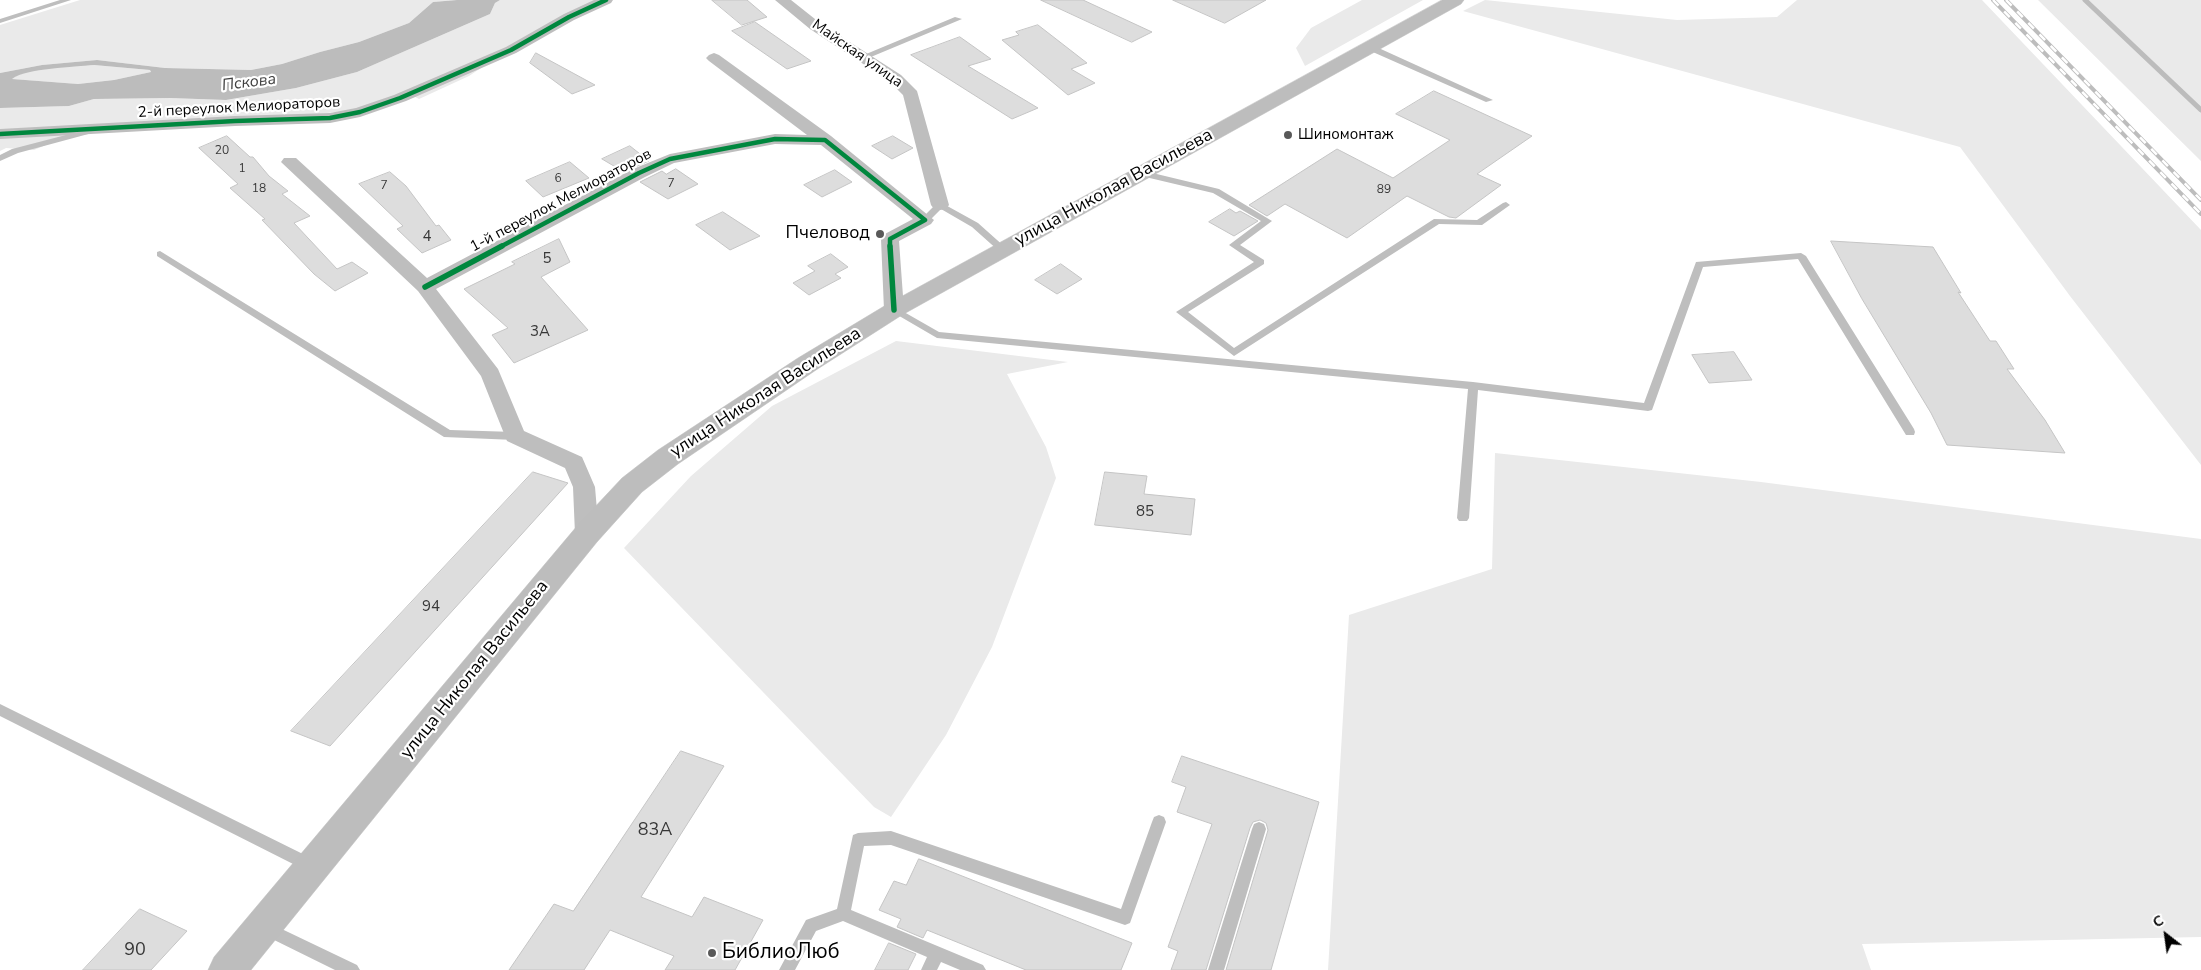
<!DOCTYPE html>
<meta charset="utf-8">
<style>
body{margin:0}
#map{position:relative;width:2201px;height:970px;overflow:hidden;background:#fff;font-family:"Nunito Sans",sans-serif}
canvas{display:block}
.north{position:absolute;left:2141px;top:910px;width:50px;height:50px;-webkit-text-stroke:4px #fff;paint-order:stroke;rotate:330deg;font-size:14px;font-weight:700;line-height:20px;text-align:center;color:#000}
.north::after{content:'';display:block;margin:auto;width:18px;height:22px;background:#000;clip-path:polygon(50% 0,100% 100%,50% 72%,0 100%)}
</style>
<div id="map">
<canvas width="2201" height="970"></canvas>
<div class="north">С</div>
</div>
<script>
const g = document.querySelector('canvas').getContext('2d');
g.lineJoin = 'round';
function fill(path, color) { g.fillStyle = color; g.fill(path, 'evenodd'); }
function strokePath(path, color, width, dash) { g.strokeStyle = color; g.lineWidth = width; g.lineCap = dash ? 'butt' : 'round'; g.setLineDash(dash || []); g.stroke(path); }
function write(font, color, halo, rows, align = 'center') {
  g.font = font + ' "Nunito Sans",sans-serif'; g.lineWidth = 4.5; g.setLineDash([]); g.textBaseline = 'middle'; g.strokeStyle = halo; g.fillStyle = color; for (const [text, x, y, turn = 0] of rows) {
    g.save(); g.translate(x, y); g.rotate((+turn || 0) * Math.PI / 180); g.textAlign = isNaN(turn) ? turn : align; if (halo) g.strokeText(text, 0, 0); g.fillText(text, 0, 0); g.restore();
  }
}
const green = new Path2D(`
 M80,0H457L433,2L409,23L359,42L320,52L282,64L251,70L165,68L97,60L42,65L0,73V25Z
 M500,0H596L544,26L469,76L419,99L408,93L371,108L300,116L88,127L34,150L6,148L0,151V108L69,106L94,99L170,98L226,100L296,88L357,72L490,14L495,3Z
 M1362,0H1423L1305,66L1296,48L1311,28Z
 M1485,0L1677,20L1777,17L1797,0H1982L2201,230V465L2070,296L1960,147L1463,11Z
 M2038,0H2201V161Z
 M94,65L150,70L151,72L114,80L78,84L11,79C30,66 72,67 94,65Z
 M896,341L1068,362L1007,374L1046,447L1056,478L992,647L946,735L891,817L874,807L624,548L691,476L772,406Z
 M1495,453L1761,482L2201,539V937L1862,944L1871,970H1328L1349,615L1492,569Z`);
const water = new Path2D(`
 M457,0H500L495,3L490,14L357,72L296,88L226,100L170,98L94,99L69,106L0,108V73L42,65L97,60L165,68L251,70L282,64L320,52L359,42L409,23L433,2ZM94,65L150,70L151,72L114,80L78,84L12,79C26,68 75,67 94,65Z`);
const stream = new Path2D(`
 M2085,0L2201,110`);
const building = new Path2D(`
 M712,0H747L767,17L742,25Z
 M1041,0H1083L1152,32L1132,42Z
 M1173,0H1266L1225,23Z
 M755,22L811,61L787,69L732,31Z
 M1038,25L1087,63L1071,69L1095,83L1068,95L1002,40L1019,35L1016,32Z
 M960,37L991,59L968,66L1038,108L1012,119L911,55Z
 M536,53L595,85L572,94L530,63Z
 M1434,91L1532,136L1477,174L1501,185L1456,218L1449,217L1407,196L1347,238L1285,204L1267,216L1249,205L1337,149L1393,178L1450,140L1396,114Z
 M227,136L250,157H253L269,176L288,191L282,194L310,216L294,223L337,269L352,262L368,273L335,291L314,274L262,220L265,219L230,188L238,184L199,148Z
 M893,136L913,148L892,159L872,146Z
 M630,146L649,161L624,172L602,159Z
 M570,162L589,178L543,197L526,181Z
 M676,169L698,184L668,199L640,182L662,171L666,174Z
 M835,170L852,182L822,197L804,185Z
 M390,172L406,186L436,226L439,225L451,240L422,253L397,229L403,226L359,184Z
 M1230,209L1236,213L1240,211L1258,221L1234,236L1209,222Z
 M723,212L760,236L730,250L696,225Z
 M559,239L570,262L541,277L588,330L514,363L492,335L508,328L464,289L515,264L512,262Z
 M1831,241L1933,247L1961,293L1958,292L1990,341H1996L2014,369H2007L2045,420L2065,453L1947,445L1931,413L1862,299Z
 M831,254L848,267L835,274L841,278L809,295L793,283L815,271L808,266Z
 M1061,264L1082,279L1057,294L1035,280Z
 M1734,352L1752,380L1709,383L1692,355Z
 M533,472L568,483L330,746L291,731Z
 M1105,472L1147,476L1144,494L1195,499L1191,535L1095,525Z
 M681,751L724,766L641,897L692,917L704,897L763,920L735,970H665L674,956L610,930L584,970H509L554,904L573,911Z
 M1182,756L1319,802L1271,970H1226L1268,830L1266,823L1260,820L1253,822L1250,828L1206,970H1171L1178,951L1168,947L1212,824L1177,812L1186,787L1172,782Z
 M919,859L1132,943L1121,970H1026L927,930L923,938L897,927L901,919L879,910L894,881L906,885Z
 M140,909L187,931L151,970H83Z
 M889,943L916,954L908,970H875Z`);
const service = new Path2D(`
 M60,0H71L0,23V19Z
 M955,17L962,19L866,59L859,57Z
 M1366,45H1372L1493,100L1486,102L1366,49Z
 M89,129H92V133L18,153L0,161V155L12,149Z
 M1140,170L1219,189L1272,221L1240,245L1264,260V264L1188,312L1234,348L1434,219L1477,220L1503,203L1506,202L1510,205L1482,225L1439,224L1234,356L1176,312L1254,262L1229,245L1261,221L1213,193L1137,175V171Z
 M940,202L978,223L1006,248V252H1000L972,227L941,209L928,222H922V218L937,203Z
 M160,251L450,430L515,432L520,436L515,440L444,437L157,256V252Z
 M1801,253L1806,256L1914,429L1915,432L1914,435H1906L1798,259L1703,267L1652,410L1648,411L1478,390L1469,518L1467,521H1459L1457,518L1468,389L937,338L889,310L894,307L897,308L939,332L1473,382L1644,403L1696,262Z
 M0,704L315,860L317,865L315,870L310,872L305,870L0,716Z
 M1159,815L1164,817L1166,822L1130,923L1125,925L891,845L864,846L851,910L983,965L986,970H960L941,962L937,970H921L927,957L843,921L816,931L795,970H779L806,920L837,909L853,835L858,833L891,831L1121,909L1152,822L1154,817Z
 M1259,822L1264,824L1266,829L1224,970H1208L1252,829L1254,824Z
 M265,921L357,965L360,970H335L260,933L258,928L260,923Z`);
const minor = new Path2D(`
 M594,0H613L611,3L574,20L516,53L406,101L360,117L330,123L235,126L0,139V129L235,116L330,113L356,108L394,95L506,47L564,14Z
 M775,0H791L820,23L901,75L917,91L949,205L946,209L940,210L934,209L931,205L903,95L889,81L810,29Z
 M714,53L719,55L831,136L934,220L931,224L899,241L904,310L901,314L894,316L887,314L884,310L881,239L883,235L913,219L821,145L775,144L674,163L645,177L436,289L498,369L524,431L582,457L595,487L599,534L595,540L587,543L579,540L575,534L573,487L565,468L507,441L481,376L418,291L281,162L284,158H296L427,278L633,169L670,154L775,134L807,135L709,61L706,58L709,55Z`);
const primary = new Path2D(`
 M1442,0H1464L1461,4L902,315L816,370L678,464L642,492L597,542L251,970H208L214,957L577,526L622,478L658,450L798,358L886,305Z`);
const rail = new Path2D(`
 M1993,0L2201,214
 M2006,0L2201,200`);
const cyclewayFar1 = new Path2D(`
 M0,134L235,121L330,118L360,112L400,98L511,50L569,17L606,0
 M500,247L639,173L670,159L775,139L825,140L925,220L890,239V247`);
const cycleway = new Path2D(`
 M890,246L894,310
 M425,287L502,246`);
const markers = [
 [1288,135,5,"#595959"],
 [880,234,5,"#595959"],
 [712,953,5,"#595959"]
];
const farNumbernames = [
 ["20",222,151],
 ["1",242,169],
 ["6",558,179],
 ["7",671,184],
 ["7",384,186],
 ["18",259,189],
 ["89",1384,190]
];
const farStreetnames = [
 ["Майская улица",857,54,35],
 ["2-й переулок Мелиораторов",239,108,-3],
 ["1-й переулок Мелиораторов",561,201,-28]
];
const farPoinames = [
 ["Шиномонтаж",1298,135]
];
const numberNames = [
 ["4",427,237],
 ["5",547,259],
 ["3А",540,332],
 ["85",1145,512],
 ["94",431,607]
];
const farWaternames = [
 ["Пскова",249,83,-7]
];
const streetNames = [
 ["улица Николая Васильева",1114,188,-29],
 ["улица Николая Васильева",766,393,-33],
 ["улица Николая Васильева",475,670,-51]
];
const poiNames = [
 ["Пчеловод",870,234]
];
const nearNumbernames = [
 ["83А",655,831],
 ["90",135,951]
];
const nearPoinames = [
 ["БиблиоЛюб",722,953]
];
fill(green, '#eaeaea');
fill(water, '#bcbcbc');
strokePath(stream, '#bcbcbc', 5);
fill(building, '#ddd');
strokePath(building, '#c5c5c5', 1);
strokePath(primary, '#dbdbdb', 1);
fill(service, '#bebebe');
fill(minor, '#bebebe');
fill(primary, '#bdbdbd');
strokePath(rail, '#bdbdbd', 4);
strokePath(rail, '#fff', 2.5, [8]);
strokePath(cyclewayFar1, '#00873e', 4.5);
strokePath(cycleway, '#00873e', 5.5);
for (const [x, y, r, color] of markers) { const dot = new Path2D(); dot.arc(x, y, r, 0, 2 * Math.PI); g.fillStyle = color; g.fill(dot); strokePath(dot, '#fff', 2); }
write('12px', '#373737', null, farNumbernames);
write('15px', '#000', '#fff', farStreetnames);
write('15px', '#000', '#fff', farPoinames, 'left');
write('15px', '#373737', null, numberNames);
write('italic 16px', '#414141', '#fff', farWaternames);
write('18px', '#000', '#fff', streetNames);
write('18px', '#000', '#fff', poiNames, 'right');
write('18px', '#373737', null, nearNumbernames);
write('21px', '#000', '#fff', nearPoinames, 'left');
</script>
